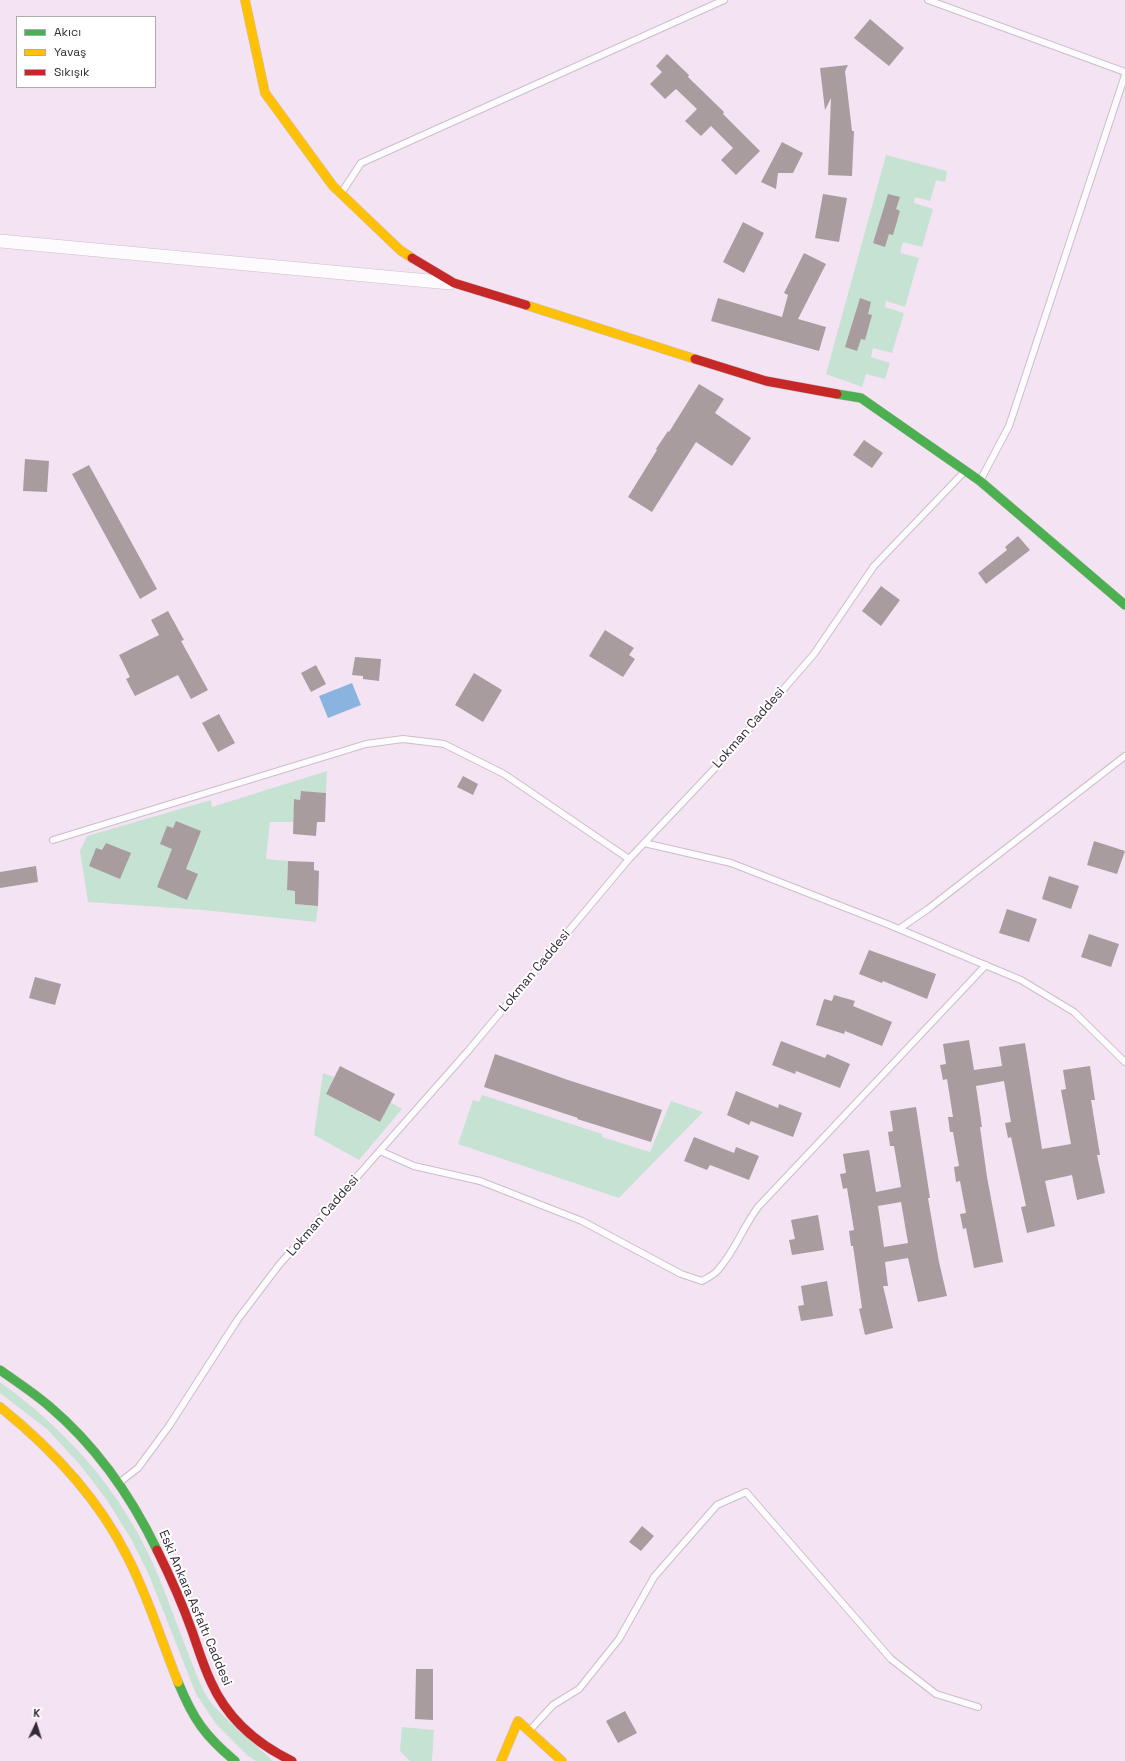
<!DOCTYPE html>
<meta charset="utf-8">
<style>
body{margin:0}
#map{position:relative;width:1125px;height:1761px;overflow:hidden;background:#f4e4f3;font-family:"Space Grotesk",sans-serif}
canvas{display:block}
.legend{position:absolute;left:16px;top:16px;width:140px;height:72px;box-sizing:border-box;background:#fff;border:1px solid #aeaaae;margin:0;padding:5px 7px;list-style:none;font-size:12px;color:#342a34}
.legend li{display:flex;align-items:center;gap:8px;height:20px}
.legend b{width:20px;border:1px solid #aeaaae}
.north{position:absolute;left:16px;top:1705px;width:40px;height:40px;-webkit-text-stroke:3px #fff;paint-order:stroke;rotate:4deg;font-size:11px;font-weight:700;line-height:16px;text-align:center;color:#342a34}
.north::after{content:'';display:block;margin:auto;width:14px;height:18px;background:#342a34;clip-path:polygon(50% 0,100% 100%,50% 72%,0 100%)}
</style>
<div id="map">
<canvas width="1125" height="1761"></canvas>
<ul class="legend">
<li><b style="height:5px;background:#4caf50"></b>Akıcı</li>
<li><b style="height:5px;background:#ffc107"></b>Yavaş</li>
<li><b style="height:5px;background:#c62828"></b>Sıkışık</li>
</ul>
<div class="north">K</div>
</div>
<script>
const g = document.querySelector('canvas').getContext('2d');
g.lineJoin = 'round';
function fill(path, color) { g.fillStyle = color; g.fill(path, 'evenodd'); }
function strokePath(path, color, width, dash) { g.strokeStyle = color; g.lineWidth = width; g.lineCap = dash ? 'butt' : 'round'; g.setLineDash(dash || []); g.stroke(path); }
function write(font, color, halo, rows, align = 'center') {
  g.font = font + ' "Space Grotesk",sans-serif'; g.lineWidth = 4; g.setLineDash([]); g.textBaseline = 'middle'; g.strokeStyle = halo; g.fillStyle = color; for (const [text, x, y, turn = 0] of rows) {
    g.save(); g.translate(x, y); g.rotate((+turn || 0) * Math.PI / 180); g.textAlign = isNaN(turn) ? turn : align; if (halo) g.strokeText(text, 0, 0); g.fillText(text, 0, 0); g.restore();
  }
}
const green = new Path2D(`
 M886,155L947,171L945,182L936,180L930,201L915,197L914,203L933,209L922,247L903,242L900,253L919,258L905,307L886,301L885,307L904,313L892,353L873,348L871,357L890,363L885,379L866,374L862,387L826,374Z
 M327,771L326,793L301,791L300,800L295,799L293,822H270L266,859L288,861L287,890L295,891V904L318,906L316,922L203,910L88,902L80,851L87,836L211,800L212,807Z
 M323,1073L334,1077L326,1094L347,1105L368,1094L359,1112L380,1122L390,1102L402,1109L359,1160L314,1135Z
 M482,1095L602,1134V1137L650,1152L671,1101L703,1112L619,1198L458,1144L473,1100L479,1102Z
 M0,1382C67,1430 122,1492 155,1568C167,1596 177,1625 188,1653C195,1670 201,1690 213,1705C230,1724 254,1743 273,1761H256L248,1756L216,1724L196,1694L149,1575L131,1539L107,1500L81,1466L48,1430L0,1393Z
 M402,1727L434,1730L432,1761H410L400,1751Z`);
const water = new Path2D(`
 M352,683L361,705L328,718L319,696Z`);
const building = new Path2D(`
 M870,19L904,48L889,66L854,38Z
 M667,54L689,75L688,77L724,112L723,114L760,151L736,175L721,160L733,148L711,126L701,136L685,121L697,109L676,89L665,99L650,84L662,72L656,66Z
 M848,65L845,71L852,131H854L852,176L828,175L831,98L825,110L820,68Z
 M782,142L803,153L793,173H778L776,189L761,182Z
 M823,194L847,198L839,242L815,238Z
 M888,194L900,197L896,209L900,211L893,235L889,234L885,247L873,243Z
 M743,222L764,233L744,273L723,262Z
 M804,253L826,264L798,319L826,327L819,351L711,321L718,298L782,317L788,295L784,293Z
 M860,298L871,302L868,314L872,315L865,340L861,339L857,351L845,347Z
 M699,384L724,399L715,413L751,438L732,466L696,442L652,512L628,497L657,450L656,449L668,431L669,432Z
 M864,440L883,453L872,468L853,455Z
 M25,459L49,461L47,492L23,491Z
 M89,465L157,589L140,599L72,474Z
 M1018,536L1030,550L986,584L978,573L1007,550L1005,547Z
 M881,586L900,600L881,626L862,611Z
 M168,611L184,640L181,641L208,690L191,699L178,675L135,696L126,679L130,677L119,655L159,635L151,620Z
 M605,630L634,648L629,655L635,659L623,677L589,656Z
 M355,657L381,659L379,681L363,679V676L352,675Z
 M316,665L326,684L311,692L301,673Z
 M474,673L502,690L483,722L455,705Z
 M219,714L235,743L218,752L202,723Z
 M463,776L478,784L473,795L457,787Z
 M301,791L326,793L325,822H317L316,836L293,834L294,799L300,800Z
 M176,821L201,831L186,869L198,874L187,900L157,887L172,849L160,844L167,826L173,828Z
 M1094,841L1125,851L1117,874L1087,865Z
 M106,843L131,853L120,879L89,866L96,848L102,850Z
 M288,861L314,862V870L319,871L318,906L295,904V891L287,890Z
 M36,866L38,882L0,888V872Z
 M1049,876L1079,886L1071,909L1042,899Z
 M1007,909L1037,919L1029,942L999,933Z
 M1089,934L1119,944L1111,967L1081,957Z
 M869,950L936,974L927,999L883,981L882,983L859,974Z
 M35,977L61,984L55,1005L29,998Z
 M834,995L855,1001L853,1006L892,1022L882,1046L845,1031L844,1034L816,1025L824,999L832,1001Z
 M969,1040L974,1070L1002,1066L999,1047L1025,1043L1042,1149L1071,1144L1061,1090L1066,1089L1063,1070L1090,1066L1095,1100H1091L1100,1155H1097L1105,1193L1077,1200L1072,1175L1045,1181L1055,1226L1027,1233L1021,1207L1026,1206L1011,1137L1008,1138L1005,1123L1011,1122L1004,1081L976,1086L982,1127H980L987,1177L1003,1262L974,1268L966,1228L963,1229L960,1214L966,1213L960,1181L956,1182L954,1167L959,1166L953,1132H950L948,1117H953L947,1079L943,1080L940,1065L946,1064L943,1044Z
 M781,1041L825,1058L827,1054L850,1064L840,1088L796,1071L795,1074L772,1065Z
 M495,1054L568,1080L662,1110L651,1142L577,1119L578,1118L484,1087Z
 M340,1066L395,1094L380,1122L326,1094Z
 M736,1091L778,1108L779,1104L802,1113L793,1137L751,1121L749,1125L727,1115Z
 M916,1107L930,1198H928L939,1262L947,1296L918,1302L908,1258L885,1262L888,1286H883L893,1328L865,1335L859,1309L862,1308L853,1246H851L849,1231L854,1230L847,1188L843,1189L840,1174L846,1173L843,1154L869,1150L876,1192L901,1187L894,1146H890L888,1132L893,1131L890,1111ZM901,1202L908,1243L884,1247L878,1206Z
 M694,1137L734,1153L736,1147L759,1156L749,1180L710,1165L707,1170L684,1161Z
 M818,1215L824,1250L792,1255L789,1240L795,1239L791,1220Z
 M827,1281L833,1316L801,1321L798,1306L804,1305L801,1286Z
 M642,1526L654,1536L641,1551L629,1542Z
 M416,1669H433V1720L415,1719Z
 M625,1711L637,1733L618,1743L606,1721Z`);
const lane = new Path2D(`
 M928,0L1125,72
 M342,192L361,163L724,0
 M981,479L1009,426L1125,75
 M53,840L366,744L403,739L444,744L504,774L629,859
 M644,843L731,863L887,924L1021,980L1074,1012L1125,1062
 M899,929L928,909L1125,756
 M380,1151L414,1166L480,1181L582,1221L681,1274L702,1281C707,1278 714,1275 718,1270C735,1251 743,1227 758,1207L986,965
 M120,1482L138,1468L169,1426L238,1319L279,1265L468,1051L629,859L718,765L814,654L874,566L964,472
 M530,1730L553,1705L579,1689L619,1639L654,1577L717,1505L746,1492L891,1659L936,1694L978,1707`);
const street = new Path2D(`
 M0,241L450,283`);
const fast = new Path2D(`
 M837,394L861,398L980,481L1125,605
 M0,1370C17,1382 34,1393 49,1406C95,1445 131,1496 157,1550
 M178,1682C193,1719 205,1736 235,1761`);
const slow = new Path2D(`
 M245,0L265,93L333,186L400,250L412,258
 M526,305L695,359
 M0,1407C51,1448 97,1496 127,1556C148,1596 161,1640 178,1682
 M501,1761L518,1721L562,1761`);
const jam = new Path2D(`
 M412,258L454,283L526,305
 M695,359L766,381L837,394
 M157,1550C170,1576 182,1603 192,1631C198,1648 203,1665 211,1682C227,1718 257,1744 292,1761`);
const streetNames = [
 ["Lokman Caddesi",749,728,-49],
 ["Lokman Caddesi",535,971,-50],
 ["Lokman Caddesi",323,1216,-49],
 ["Eski Ankara Asfaltı Caddesi",195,1608,67]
];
fill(green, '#c6e2d3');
fill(water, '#8ab4df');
fill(building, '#a89c9e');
strokePath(lane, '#cabec9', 8);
strokePath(street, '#cabec9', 14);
strokePath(fast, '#cabec9', 10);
strokePath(slow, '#cabec9', 10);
strokePath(jam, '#cabec9', 10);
strokePath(lane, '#fdfbfd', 6);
strokePath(street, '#fdfbfd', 13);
strokePath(fast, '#4caf50', 9);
strokePath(slow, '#ffc107', 9);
strokePath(jam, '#c62828', 9);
write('13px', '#342a34', '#fff', streetNames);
</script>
